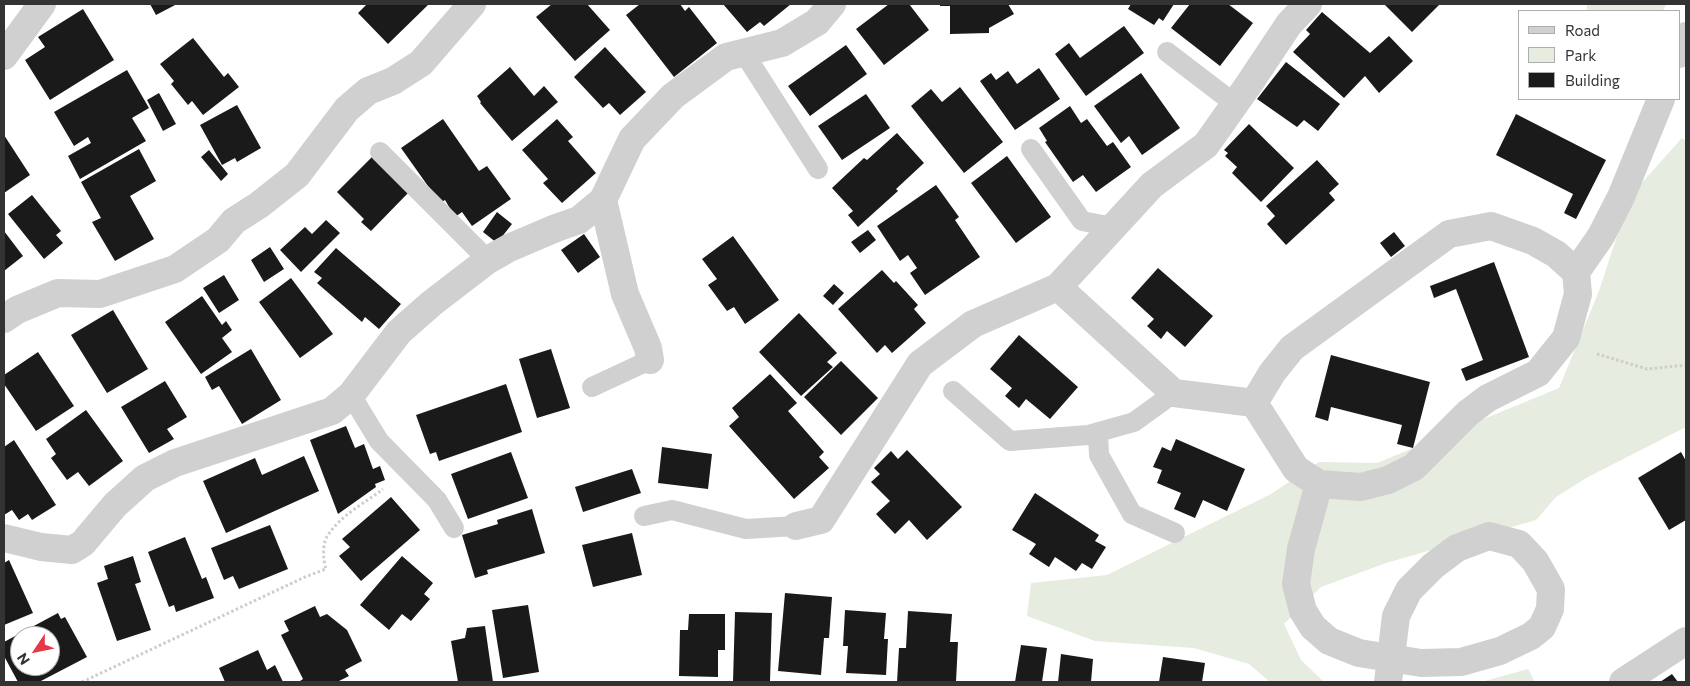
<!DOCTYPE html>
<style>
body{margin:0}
#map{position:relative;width:1690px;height:686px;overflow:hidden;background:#fff;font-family:Commissioner,sans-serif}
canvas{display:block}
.frame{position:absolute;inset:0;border:5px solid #333;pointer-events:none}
.legend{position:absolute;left:1518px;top:10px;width:162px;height:90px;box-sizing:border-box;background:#fff;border:1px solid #adadad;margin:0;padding:6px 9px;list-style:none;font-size:15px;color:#333}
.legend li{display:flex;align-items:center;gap:10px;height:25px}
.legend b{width:25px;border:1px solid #adadad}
.north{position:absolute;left:10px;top:626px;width:50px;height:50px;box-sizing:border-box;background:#fff;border:1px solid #adadad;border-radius:50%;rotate:236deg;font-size:14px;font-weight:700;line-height:20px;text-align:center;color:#333}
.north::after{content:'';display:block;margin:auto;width:18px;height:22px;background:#e63946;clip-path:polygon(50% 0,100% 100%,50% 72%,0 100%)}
</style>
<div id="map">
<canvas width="1690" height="686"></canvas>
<div class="frame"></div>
<ul class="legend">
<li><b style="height:6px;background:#d0d0d0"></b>Road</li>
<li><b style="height:14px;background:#e6ecdf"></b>Park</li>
<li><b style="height:14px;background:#1a1a1a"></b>Building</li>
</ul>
<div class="north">N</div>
</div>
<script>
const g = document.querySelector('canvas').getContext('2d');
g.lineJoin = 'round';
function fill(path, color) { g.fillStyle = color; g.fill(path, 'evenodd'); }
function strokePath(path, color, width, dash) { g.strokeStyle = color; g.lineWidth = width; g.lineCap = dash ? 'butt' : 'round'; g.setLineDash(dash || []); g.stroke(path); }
const green = new Path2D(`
 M1587,4H1666L1663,11H1587Z
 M1682,138L1686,141V427L1588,477L1556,497L1536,520L1386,563L1321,587L1284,624L1301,660L1324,682H1270L1249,664L1194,648L1095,641L1027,616L1031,583L1107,575L1271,494L1319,462L1377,463L1559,388L1599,291L1630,196Z
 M1528,669L1535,682H1481Z`);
const building = new Path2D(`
 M150,4H177L156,15Z
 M367,4H429L388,44L358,13Z
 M552,4H587L610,30L575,61L536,17Z
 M640,4H680L685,11L689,7L717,43L674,77L626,15Z
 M723,4H791L764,26L760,22L747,32Z
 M889,4H909L929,30L884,65L856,29Z
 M940,4H1008L1014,14L989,28V33L950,34V6H940Z
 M1131,4H1174L1163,21L1159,18L1154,25L1128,9Z
 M1190,4H1228L1253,23L1220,66L1171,28Z
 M1384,4H1440L1412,32Z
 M83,9L114,60L50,100L25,60L45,47L38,37Z
 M1322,12L1370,53L1389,36L1413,61L1379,93L1365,76L1344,98L1293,52L1310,34L1306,30Z
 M1124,26L1144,53L1086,96L1055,54L1069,43L1080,58Z
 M193,38L224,77L228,73L239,87L203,115L192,101L188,105L171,84L174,81L160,64Z
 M846,45L867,74L810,116L788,86Z
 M605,47L646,92L620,115L609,103L603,108L574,77Z
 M1286,62L1340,104L1318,131L1304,120L1297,127L1257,99Z
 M510,67L534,96L544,86L558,102L512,141L480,103L481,102L477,96Z
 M1039,68L1060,99L1015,130L980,81L991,73L996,80L1008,71L1017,84Z
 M127,70L149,108L132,118L146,141L80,179L68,156L91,143L88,137L74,146L54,112Z
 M1141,73L1180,128L1142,155L1129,136L1121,143L1094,106Z
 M960,87L1003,142L964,173L911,106L931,89L942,102Z
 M159,93L176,124L163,131L147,100Z
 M866,94L890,128L842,160L818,126Z
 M237,105L261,148L237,162L235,158L222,165L200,125Z
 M1070,106L1081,123L1087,119L1107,146L1113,142L1131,167L1096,192L1083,175L1073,182L1045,142L1047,141L1039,128Z
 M1516,114L1606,160L1576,219L1564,213L1573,194L1496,155Z
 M443,119L479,171L487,166L511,199L472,226L462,212L455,217L445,200L440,203L401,148Z
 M557,119L573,137L568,141L596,173L562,203L543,183L548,179L522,150Z
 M1249,124L1294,168L1261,202L1232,173L1237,167L1225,156L1228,153L1224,150Z
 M897,133L924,163L896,189L898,191L858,227L848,215L853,211L832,188L864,158L867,160Z
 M4,135L30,175L4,193Z
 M139,149L156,181L130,196L154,239L115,261L92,222L101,218L81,182Z
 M209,150L228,174L221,181L201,157Z
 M1007,156L1051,217L1016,243L971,183Z
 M372,157L409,192L371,231L361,222L364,219L337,192Z
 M1317,160L1339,184L1329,193L1335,200L1286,245L1267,224L1275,216L1266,206Z
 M936,185L959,217L955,220L980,257L925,295L910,273L917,268L908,255L900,261L877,226Z
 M32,195L61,231L56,235L63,243L44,259L8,214Z
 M497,212L512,224L497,243L483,232Z
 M326,220L340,233L301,272L280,250L305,227L312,234Z
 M868,230L876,240L860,253L851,242Z
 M4,231L23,256L4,271Z
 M1394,232L1405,246L1391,257L1380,243Z
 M584,234L600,257L578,273L561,250Z
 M733,236L779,300L745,324L734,307L727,311L708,285L717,279L702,259Z
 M270,247L284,269L264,282L251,260Z
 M336,248L401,304L379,329L365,317L362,322L317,283L322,278L314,272Z
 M1494,262L1529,357L1466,381L1461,369L1483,360L1456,289L1434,298L1430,286Z
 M1158,268L1213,316L1185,347L1167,331L1161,339L1147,326L1154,319L1131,298Z
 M882,270L894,283L896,281L918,305L914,309L926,323L892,353L885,345L877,353L838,309Z
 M224,275L239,300L219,313L203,288Z
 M291,278L333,334L300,358L259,302Z
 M834,284L844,293L833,305L823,296Z
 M202,296L222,325L226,321L232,330L222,338L232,352L201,374L165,322Z
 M113,310L148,369L107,393L71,335Z
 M799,313L837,353L827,362L833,367L801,396L759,352Z
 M1019,335L1078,387L1050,419L1026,399L1019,408L1005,396L1012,388L990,369Z
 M251,349L281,400L242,424L219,386L212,390L205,377Z
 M551,349L570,408L537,418L519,359Z
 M38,352L74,406L36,431L4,384V375Z
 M1331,355L1430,382L1413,448L1397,444L1402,425L1331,407L1328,421L1315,417Z
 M841,361L878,398L841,435L804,397Z
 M770,374L797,403L788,411L824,452L819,457L829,468L794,499L729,426L739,417L732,408Z
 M165,381L187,417L167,429L174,439L149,453L121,407Z
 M506,384L522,432L439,461L436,452L430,454L416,415Z
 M86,410L123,461L89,486L78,472L67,480L51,458L56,454L46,439Z
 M346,426L355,448L364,444L373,469L380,466L385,480L375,484L376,487L338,514L310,440Z
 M1176,439L1245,469L1227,511L1203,500L1195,518L1174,509L1181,493L1157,483L1162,470L1153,467L1162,447L1171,451Z
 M14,440L56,505L32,520L28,514L19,520L12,510L4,515V447Z
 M662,447L712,454L708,489L658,483Z
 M907,450L962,507L927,540L909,520L895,534L876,514L890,501L871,482L880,474L874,468L891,451L898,459Z
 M511,452L528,498L468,519L451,474Z
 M1681,452L1686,461V520L1669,530L1638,478Z
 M304,456L319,491L226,533L203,481L255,458L262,475Z
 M632,469L641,493L583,512L575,487Z
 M1035,493L1099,535L1095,541L1106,547L1092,569L1082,563L1076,571L1055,557L1049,567L1029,554L1036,544L1012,530Z
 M391,497L420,530L361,581L339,556L350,547L342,539Z
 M532,509L545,553L487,570L488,574L475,578L462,535L498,524L497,520Z
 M270,525L288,569L239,589L233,576L224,580L211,548Z
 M632,533L642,575L593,587L582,545Z
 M185,537L202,579L206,577L214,598L176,612L174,605L169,607L148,552Z
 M133,556L141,582L135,584L151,630L117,641L97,583L108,579L104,566Z
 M402,556L433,583L424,594L430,599L411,621L402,614L389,630L360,605Z
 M9,560L33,613L4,625V563Z
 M785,593L832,597L829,638H824L821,675L778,671Z
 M528,605L539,672L503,678L492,610Z
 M315,606L320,617L327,614L347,630L362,661L345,670L349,676L337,682H301L300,681L303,679L281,635L289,631L284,621Z
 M845,610L886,613L884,639H888L886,675L846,673L848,646H843Z
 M908,611L952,614L950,642H958L956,682H897L899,648H906Z
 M735,612L772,613L770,682H733Z
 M58,613L61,619L65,617L87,657L39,682H18L4,656V642ZM20,636H50V666H20Z
 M689,614H725V650H718V677L679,676L680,630H688Z
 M485,626L493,682H458L451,641L465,638L467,628Z
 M1021,645L1047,648L1042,682H1015Z
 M258,650L267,670L275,665L283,682H225L219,668Z
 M1061,654L1093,659L1091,682H1058Z
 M1163,657L1205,663L1202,682H1159Z
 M1672,674L1678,682H1660Z`);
const path = new Path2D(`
 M1597,354L1647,369L1686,365
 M82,682L305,577L326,569C323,560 322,543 328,535C341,515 365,503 383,489`);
const lane = new Path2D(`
 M1167,52L1235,104
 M744,53L818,169
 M1031,149L1082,221L1113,227
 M380,152L488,260
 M592,387L650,360
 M953,391L1010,441L1088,435L1134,422L1174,393
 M351,395L379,441L437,500L454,528
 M1098,432L1099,455L1132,514L1175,533
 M644,516L672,510L746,529L796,526`);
const street = new Path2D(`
 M1679,54L1686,36
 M4,56L42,4
 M603,200L625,294L648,348L650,360
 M1058,287L1174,393L1254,403L1296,469L1319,484L1301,549L1296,584L1303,611L1313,627L1329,641L1359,653L1421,663L1461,662L1500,651L1531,636L1542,627L1550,609L1551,589L1535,561L1519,544L1489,536L1457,548L1433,566L1409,590L1396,616L1388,682
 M4,319L17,310L58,293L100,294L175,269L218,240L234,221L259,205L297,175L347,109L368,91L393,81L421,63L472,4
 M1254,403L1272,373L1292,348L1449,234L1491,226L1533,241L1556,254L1576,272
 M1319,484L1361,487L1388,480L1414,467L1468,413L1488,398L1538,373L1566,338L1578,294L1576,272L1601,236L1621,197L1661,99
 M796,526L821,520L920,364L973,324L1058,287L1152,185L1206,145L1249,84L1289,24L1308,4
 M4,538L41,547L72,550L83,543L115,505L145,478L175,463L332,411L351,395L399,332L432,303L488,260L509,248L556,228L579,220L603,200L632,139L673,96L726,57L782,43L817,22L832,4
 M1623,682L1686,641`);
fill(green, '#e6ecdf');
fill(building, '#1a1a1a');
strokePath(path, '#cdcdcd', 3, [2.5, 2.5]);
strokePath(lane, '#d0d0d0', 20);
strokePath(street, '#d0d0d0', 28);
</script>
